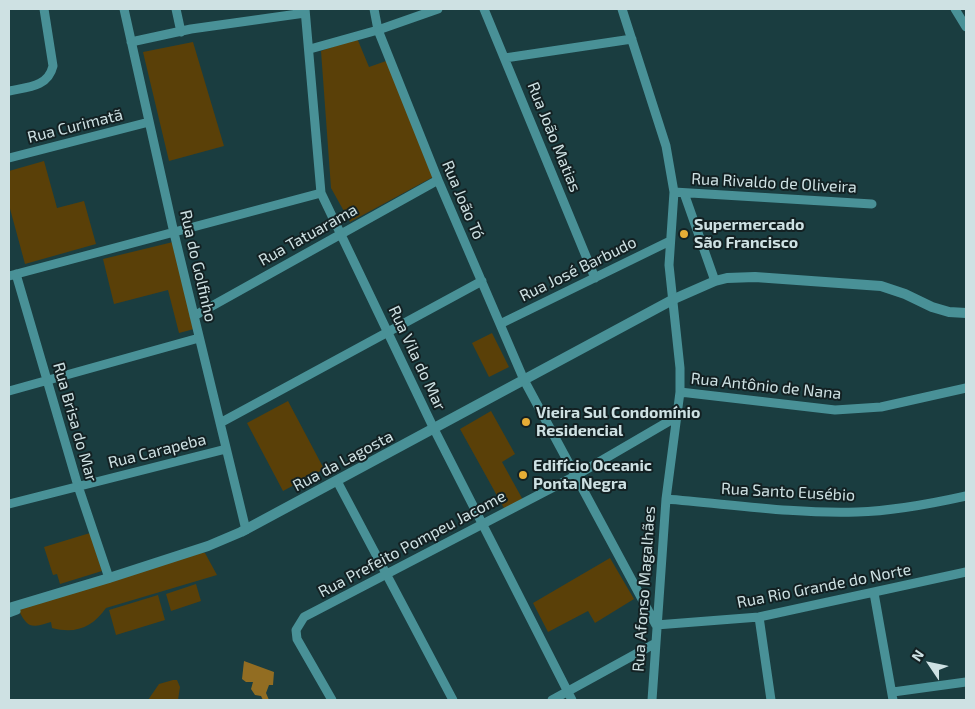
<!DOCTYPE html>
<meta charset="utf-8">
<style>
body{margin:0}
#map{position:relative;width:975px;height:709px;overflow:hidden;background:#1a3d40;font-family:"Exo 2",sans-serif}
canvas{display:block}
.frame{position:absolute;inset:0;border:10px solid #cee1e3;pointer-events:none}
.north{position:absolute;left:905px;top:639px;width:50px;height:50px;-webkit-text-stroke:4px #132123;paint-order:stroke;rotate:304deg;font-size:14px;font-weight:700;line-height:20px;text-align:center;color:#cee1e3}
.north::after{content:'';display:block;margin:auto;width:18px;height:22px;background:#cee1e3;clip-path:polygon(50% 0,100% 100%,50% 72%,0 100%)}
</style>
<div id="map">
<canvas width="975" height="709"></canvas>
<div class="frame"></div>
<div class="north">N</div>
</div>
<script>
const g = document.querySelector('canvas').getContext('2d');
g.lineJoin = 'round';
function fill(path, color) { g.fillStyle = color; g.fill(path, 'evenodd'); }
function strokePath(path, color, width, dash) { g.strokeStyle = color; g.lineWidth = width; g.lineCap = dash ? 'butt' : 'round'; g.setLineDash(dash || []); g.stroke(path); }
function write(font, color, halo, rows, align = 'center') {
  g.font = font + ' "Exo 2",sans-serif'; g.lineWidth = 4; g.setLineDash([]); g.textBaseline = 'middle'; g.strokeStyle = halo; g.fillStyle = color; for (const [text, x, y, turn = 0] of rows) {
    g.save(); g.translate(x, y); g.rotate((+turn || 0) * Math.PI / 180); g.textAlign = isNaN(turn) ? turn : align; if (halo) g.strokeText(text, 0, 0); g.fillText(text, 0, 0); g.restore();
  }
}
const green = new Path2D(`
 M357,38L369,67L389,60L433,177L350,222L331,188L321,51Z
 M193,42L224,146L169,161L143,52Z
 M44,161L57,208L84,201L96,244L25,264L9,205V171Z
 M173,242L194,329L179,333L168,290L114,304L103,259Z
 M492,333L509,367L489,377L472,343Z
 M288,401L324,469L283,491L247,423Z
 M491,411L515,454L502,462L523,500L505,510L460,429Z
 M90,533L102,571L60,584L57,574L53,575L44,547Z
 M199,553H205L217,575L106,608C92,628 75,634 52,628L51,622C31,628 28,629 18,609Z
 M610,558L634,599L595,623L588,611L548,632L533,603Z
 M196,584L201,601L171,611L166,594Z
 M158,595L165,620L116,635L109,610Z
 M173,680H177L180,687L178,700H148L159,684Z`);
const water = new Path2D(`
 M244,661L274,672L273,685H269L266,693L269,700H263L261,696L255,695L251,689L253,682H246L242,679Z`);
const pedestrian = new Path2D(`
 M9,614L17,611`);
const minor = new Path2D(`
 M124,9L174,233L246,530
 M176,9L181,32
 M305,9L321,193L434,429L572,700
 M374,9L378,30L438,180L524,380L656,625
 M484,9L595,278
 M622,9L666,146L674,192L669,265L680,368V392L666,499L652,700
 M955,9L966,27
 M131,42L191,29L305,13
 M310,49L378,30L438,9
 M505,58L632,39
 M9,91C28,87 48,87 53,66L44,9
 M9,158L149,122
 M674,192L872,204
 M684,193L715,281
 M16,274L78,486L109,578
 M9,276L321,193
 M194,316L438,180
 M500,324L670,241
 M9,391L199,338
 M680,392L835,410L881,407L966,388
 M220,423L482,281
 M337,481L453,700
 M666,499C729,504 793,514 857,512C893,511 930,504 966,496
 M9,504L226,449
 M874,593L893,700
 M759,617L771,700
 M656,625L759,617L966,572
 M893,692L966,682
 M332,700L297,639L296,630L304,617L575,476L678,416
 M552,700L654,644`);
const tertiary = new Path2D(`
 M9,608L109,578L208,546L241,532L674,299L715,281L727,278L755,277L881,286L905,294L932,307L949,312L966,313`);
const markers = [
 [684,234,5,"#e6ad36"],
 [526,422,5,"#e6ad36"],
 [523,475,5,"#e6ad36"]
];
const streetNames = [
 ["Rua Curimatã",75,126,-14],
 ["Rua João Matias",554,137,68],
 ["Rua Rivaldo de Oliveira",774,183,3],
 ["Rua João Tó",463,200,67],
 ["Rua Tatuarama",308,235,-29],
 ["Rua do Golfinho",198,266,77],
 ["Rua José Barbudo",578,269,-26],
 ["Rua Vila do Mar",417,358,65],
 ["Rua Antônio de Nana",766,386,6],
 ["Rua Brisa do Mar",75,422,74],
 ["Rua Carapeba",157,451,-14],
 ["Rua da Lagosta",343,461,-28],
 ["Rua Santo Eusébio",788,492,3],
 ["Rua Prefeito Pompeu Jacome",412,544,-28],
 ["Rua Rio Grande do Norte",824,586,-11],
 ["Rua Afonso Magalhães",644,589,-86]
];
const poiNames = [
 ["Supermercado",694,225],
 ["São Francisco",694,243],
 ["Vieira Sul Condomínio",536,413],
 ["Residencial",536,431],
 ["Edifício Oceanic",533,466],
 ["Ponta Negra",533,484]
];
fill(green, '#5a4008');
fill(water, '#926d22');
strokePath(pedestrian, '#499197', 7);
strokePath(minor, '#499197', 9);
strokePath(tertiary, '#499197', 10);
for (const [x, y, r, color] of markers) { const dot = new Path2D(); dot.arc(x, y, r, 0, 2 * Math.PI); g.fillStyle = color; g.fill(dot); strokePath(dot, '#132123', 2); }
write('16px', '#cee1e3', '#132123', streetNames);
write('bold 16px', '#cee1e3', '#132123', poiNames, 'left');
</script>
